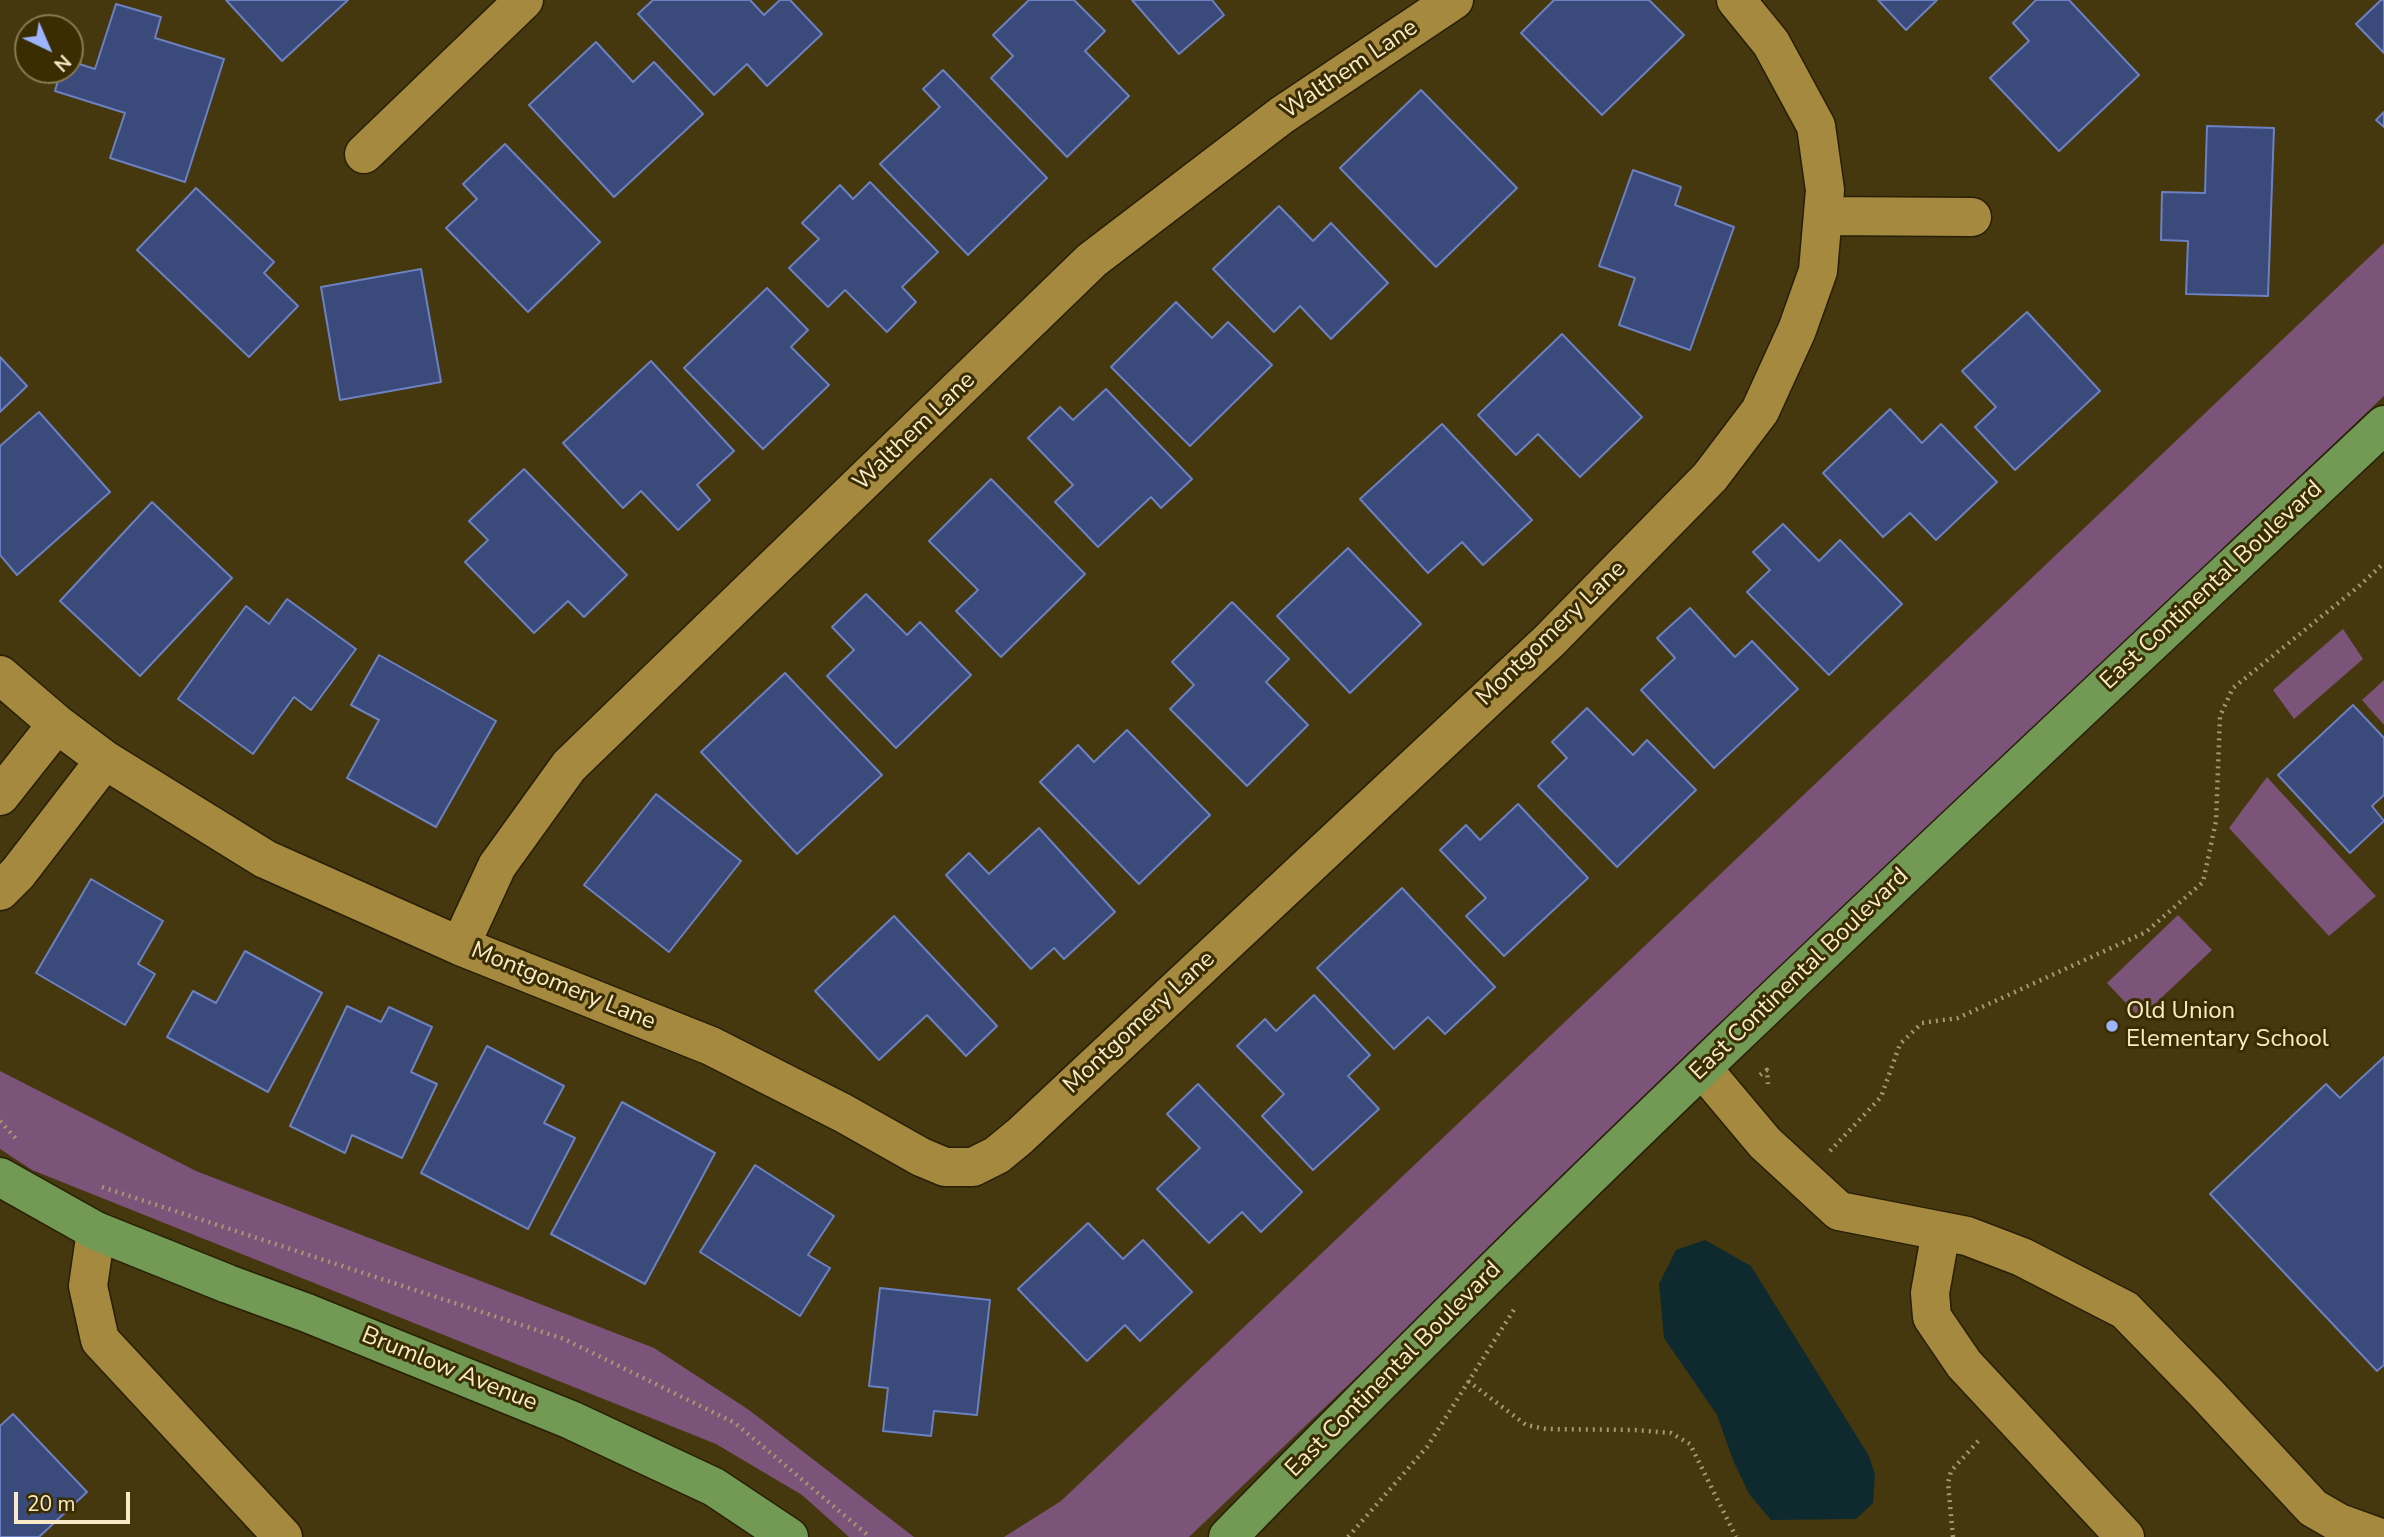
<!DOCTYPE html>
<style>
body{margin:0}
#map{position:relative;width:2384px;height:1537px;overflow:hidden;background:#45370e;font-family:"Nunito Sans",sans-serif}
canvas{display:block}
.north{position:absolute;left:14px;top:14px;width:70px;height:70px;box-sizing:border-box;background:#3b2d02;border:2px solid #877951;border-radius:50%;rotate:136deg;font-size:19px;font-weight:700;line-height:28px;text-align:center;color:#f9ebc7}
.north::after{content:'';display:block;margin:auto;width:24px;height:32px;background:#9bb4fd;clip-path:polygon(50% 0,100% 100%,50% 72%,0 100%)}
.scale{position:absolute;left:14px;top:1492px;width:116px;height:32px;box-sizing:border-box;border:4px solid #f9ebc7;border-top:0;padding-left:9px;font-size:21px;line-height:24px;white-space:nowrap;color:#f9ebc7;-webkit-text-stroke:5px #3b2d02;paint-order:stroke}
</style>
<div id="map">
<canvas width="2384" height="1537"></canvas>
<div class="north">N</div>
<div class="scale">20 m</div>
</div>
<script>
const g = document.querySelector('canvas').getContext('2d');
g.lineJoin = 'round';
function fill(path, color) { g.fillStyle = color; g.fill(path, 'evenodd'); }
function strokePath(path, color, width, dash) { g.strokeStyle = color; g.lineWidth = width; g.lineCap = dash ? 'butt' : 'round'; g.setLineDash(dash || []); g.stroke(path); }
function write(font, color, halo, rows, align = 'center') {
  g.font = font + ' "Nunito Sans",sans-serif'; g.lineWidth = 6; g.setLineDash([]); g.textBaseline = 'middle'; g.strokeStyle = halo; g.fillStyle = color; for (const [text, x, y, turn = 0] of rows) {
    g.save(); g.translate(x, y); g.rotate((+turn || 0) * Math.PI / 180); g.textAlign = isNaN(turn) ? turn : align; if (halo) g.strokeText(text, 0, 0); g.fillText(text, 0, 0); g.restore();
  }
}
const green = new Path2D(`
 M2384,243V396L1189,1537H1004L1061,1501Z
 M2343,629L2363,659L2294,719L2273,690Z
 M2384,680V725L2362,700Z
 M2267,777L2376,896L2329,936L2229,828Z
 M2178,915L2212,950L2140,1018L2107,983Z
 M0,1071L196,1171L654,1348L749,1410L914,1537H849L802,1495L716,1444L32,1170L0,1149Z`);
const water = new Path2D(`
 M1705,1240L1751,1266L1869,1456L1875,1475L1873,1503L1856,1519L1771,1520L1749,1494L1733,1460L1717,1415L1664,1338L1659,1284L1676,1250Z`);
const building = new Path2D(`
 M226,0H348L282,61Z
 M653,0H750L764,15L780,0H790L822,34L767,86L747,64L714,95L638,14Z
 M1029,0H1074L1105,31L1085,51L1129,96L1067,157L991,78L1013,56L993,35Z
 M1132,0H1212L1224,15L1179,54Z
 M1554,0H1649L1684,35L1602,115L1521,33Z
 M1878,0H1937L1906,30Z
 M2036,0H2069L2139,75L2059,151L1990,78L2029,41L2013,23Z
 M2381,0H2384V53L2356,24Z
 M116,4L161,17L155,38L224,59L185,182L110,158L125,113L55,91L61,70H70V61L95,69Z
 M596,42L633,82L654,62L703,114L614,197L529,105Z
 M943,70L1047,178L968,255L880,164L940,107L923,89Z
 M1421,90L1517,188L1436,267L1340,168Z
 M2384,112V127L2376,120Z
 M2207,126L2274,128L2268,296L2186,294L2188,241L2161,240L2162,192L2205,193Z
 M505,144L600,242L528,312L446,228L477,199L463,184Z
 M1633,170L1681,187L1675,205L1734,227L1690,350L1619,325L1635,278L1599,266Z
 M870,182L938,252L902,287L916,302L887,332L845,290L828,307L789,268L819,239L802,223L840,185L853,199Z
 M196,188L274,262L264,273L298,306L249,357L137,250Z
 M1279,206L1313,241L1331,223L1388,283L1331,339L1300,306L1274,332L1213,269Z
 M421,269L441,382L340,400L321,287Z
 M767,288L808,330L791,347L829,385L763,449L684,368Z
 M1176,302L1212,338L1228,322L1272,365L1190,446L1111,367Z
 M2027,312L2100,391L2015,470L1975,427L1996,407L1962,371Z
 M1562,334L1642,417L1580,477L1538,434L1516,455L1478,415Z
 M0,357L27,386L0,412Z
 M651,361L734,451L697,485L710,500L678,530L641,491L623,508L563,443Z
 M1106,389L1192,479L1161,508L1151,497L1098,547L1055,502L1073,485L1028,438L1060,407L1073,420Z
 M1890,409L1922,443L1941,424L1997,482L1936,540L1910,513L1883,537L1823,473Z
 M39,412L110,492L17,575L0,555V446Z
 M1442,424L1532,520L1483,565L1462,542L1428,573L1360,499Z
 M524,469L627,575L584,617L568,601L534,633L465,562L488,540L469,521Z
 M991,479L1085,574L1001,657L956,611L978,590L929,541Z
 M152,502L232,578L140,676L60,601Z
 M1783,524L1819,561L1840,540L1902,604L1829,675L1747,592L1770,570L1753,552Z
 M1348,548L1421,624L1350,693L1277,616Z
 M866,594L907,635L920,622L971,675L896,748L827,676L854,650L832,627Z
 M287,599L356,649L311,710L294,697L253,754L178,699L246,606L269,624Z
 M1232,602L1289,659L1266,682L1308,725L1247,786L1170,709L1194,685L1172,662Z
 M1690,608L1735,657L1752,641L1798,689L1714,768L1641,690L1675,658L1657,638Z
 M379,655L496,721L436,827L347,778L379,720L351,705Z
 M785,673L882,775L797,854L701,752Z
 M2353,705L2384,738V795L2372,806L2384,821L2350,853L2278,775Z
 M1587,708L1633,755L1647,740L1696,790L1617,867L1538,786L1567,758L1552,742Z
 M1127,730L1210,815L1139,884L1040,782L1078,745L1094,762Z
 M656,794L741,861L669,952L584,885Z
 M1518,804L1588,878L1504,956L1466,916L1486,898L1440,850L1466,825L1480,840Z
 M1039,828L1115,912L1064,959L1054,948L1031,969L946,875L969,853L989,874Z
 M91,879L163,921L138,964L155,974L125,1025L36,973Z
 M1402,888L1495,987L1445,1034L1428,1017L1394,1049L1317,968Z
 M894,916L997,1026L966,1056L927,1015L879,1060L815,991Z
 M245,951L322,993L268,1092L167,1037L193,991L216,1003Z
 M1314,995L1370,1055L1348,1076L1379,1109L1313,1170L1262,1116L1284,1094L1237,1046L1265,1019L1276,1031Z
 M347,1006L381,1022L389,1007L432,1027L411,1072L437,1084L402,1158L352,1135L345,1153L290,1126Z
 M487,1046L564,1086L544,1123L575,1138L528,1229L421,1173Z
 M2384,1057V1365L2377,1371L2210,1194L2326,1084L2340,1098Z
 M1198,1084L1302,1192L1261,1232L1242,1212L1209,1243L1157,1189L1200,1148L1167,1114Z
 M622,1102L715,1153L645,1284L551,1234Z
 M755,1165L834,1216L808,1255L830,1268L800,1316L700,1252Z
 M1088,1223L1123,1259L1143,1240L1192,1292L1140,1341L1125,1325L1087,1361L1018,1289Z
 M880,1288L990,1300L977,1415L934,1411L931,1436L883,1431L888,1388L869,1386Z
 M13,1414L87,1492L39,1537H0V1426Z`);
const path = new Path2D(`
 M1760,1075L1767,1070L1768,1084
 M0,1121L18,1141
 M1830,1151L1881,1097L1900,1044L1922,1023L1958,1018L2146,932L2203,882L2216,821L2220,716L2233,688L2358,587L2384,563
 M102,1187L564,1339L735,1423L870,1537
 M1468,1381L1526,1425L1546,1429L1635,1430L1671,1433L1690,1444L1736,1537
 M1348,1537L1427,1447L1515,1308
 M1953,1537L1948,1483L1951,1471L1981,1438`);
const minor = new Path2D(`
 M364,154L524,0
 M1823,216L1972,217
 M0,675L57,724L105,760L265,859L460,946L711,1046L843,1113L921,1157L945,1167H973L997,1155L1020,1136L1549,641L1710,477L1760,411L1797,330L1818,271L1825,190L1816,126L1771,43L1736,0
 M0,796L57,724
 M0,891L18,873L105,760
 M460,946L497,866L569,766L1092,260L1282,115L1454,0
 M1702,1068L1765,1143L1839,1211L1967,1236L2022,1257L2125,1310L2207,1394L2313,1508L2339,1523L2378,1537
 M96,1231L88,1286L100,1340L283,1537
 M1941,1231L1930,1293L1932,1317L1964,1364L2125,1537`);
const major = new Path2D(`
 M0,1177L96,1231L228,1284L307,1313L571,1420L714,1487L789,1537
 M1228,1537C1601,1154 1994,791 2384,425`);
const markers = [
 [2112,1026,7,"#9bb4fd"]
];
const streetNames = [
 ["Walthem Lane",1350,70,-34],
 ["Walthem Lane",915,432,-44],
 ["East Continental Boulevard",2212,586,-43],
 ["Montgomery Lane",1552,634,-44],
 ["East Continental Boulevard",1800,975,-44],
 ["Montgomery Lane",563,987,22],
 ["Montgomery Lane",1140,1023,-43],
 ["Brumlow Avenue",449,1370,22],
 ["East Continental Boulevard",1394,1370,-45]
];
const poiNames = [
 ["Old Union",2126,1012],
 ["Elementary School",2126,1040]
];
fill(green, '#7c5479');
fill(water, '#0f2a2e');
fill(building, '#3a4a7b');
strokePath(building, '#6c81c1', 2);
strokePath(minor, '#281f07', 41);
strokePath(major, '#281f07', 41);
strokePath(path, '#a59771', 4.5, [2, 5]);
strokePath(minor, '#a5893e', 38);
strokePath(major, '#729a55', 38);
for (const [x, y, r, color] of markers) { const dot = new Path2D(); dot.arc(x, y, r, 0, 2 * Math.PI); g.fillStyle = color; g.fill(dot); strokePath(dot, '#3b2d02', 2.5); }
write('24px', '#f9ebc7', '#3b2d02', streetNames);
write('24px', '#f9ebc7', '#3b2d02', poiNames, 'left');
</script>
